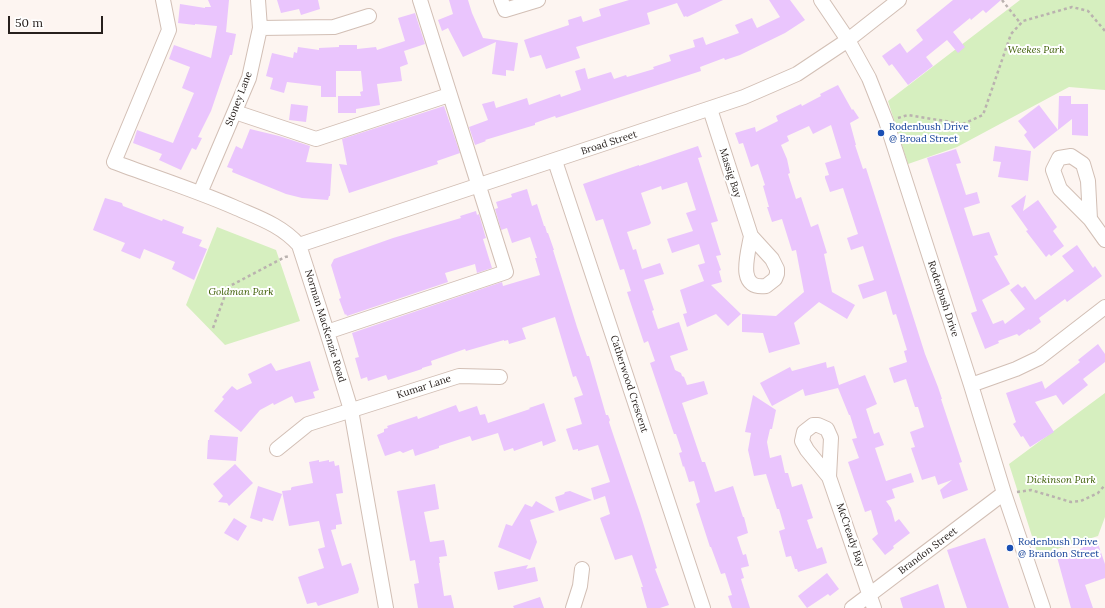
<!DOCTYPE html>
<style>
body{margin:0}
#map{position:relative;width:1105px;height:608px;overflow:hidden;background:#fdf5f1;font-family:Lora,serif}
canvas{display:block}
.scale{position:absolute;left:8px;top:16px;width:95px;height:18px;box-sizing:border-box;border:2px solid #27201d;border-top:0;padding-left:5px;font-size:12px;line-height:14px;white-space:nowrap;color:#27201d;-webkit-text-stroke:3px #fff;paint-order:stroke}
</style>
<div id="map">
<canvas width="1105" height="608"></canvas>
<div class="scale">50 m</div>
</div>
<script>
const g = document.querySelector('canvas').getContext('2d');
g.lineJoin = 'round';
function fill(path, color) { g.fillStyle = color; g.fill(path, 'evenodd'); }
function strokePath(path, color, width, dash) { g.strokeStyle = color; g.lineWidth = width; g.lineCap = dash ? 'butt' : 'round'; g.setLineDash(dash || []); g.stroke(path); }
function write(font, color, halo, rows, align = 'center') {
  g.font = font + ' Lora,serif'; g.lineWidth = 4; g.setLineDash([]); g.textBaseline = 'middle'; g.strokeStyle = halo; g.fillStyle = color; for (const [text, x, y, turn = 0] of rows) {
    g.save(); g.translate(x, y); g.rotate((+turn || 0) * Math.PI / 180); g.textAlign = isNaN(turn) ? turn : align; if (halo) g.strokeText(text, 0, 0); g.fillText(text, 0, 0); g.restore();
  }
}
const green = new Path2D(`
 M1020,0H1105V90L1069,87L957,147L908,164L888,101Z
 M217,227L276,250L300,321L225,345L186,305Z
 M1105,393V517L1098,536L1038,555L1009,464Z`);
const building = new Path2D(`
 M208,0H229L226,32L236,34L232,55H230L211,111L198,137L202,138L196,150L192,148L181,170L159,160L162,154L133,143L137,130L173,143L194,93L182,88L190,67L169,59L174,45L211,58L217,26L195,24V25L178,23L180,4L205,8V7H211Z
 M277,0H318L320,9L301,15L299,9L281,13Z
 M449,0H468L472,13L483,38L518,43L514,71L506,70V76L492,74L496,42L463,57L448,28L442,31L438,20L453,14Z
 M629,0H723L687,17L686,16L684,17L677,3L647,13L650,24L576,47L580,58L546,69L541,55L530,58L524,40L569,25L568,20L581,16L583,22L601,16L599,9Z
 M769,0H790L805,20L785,33L740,55L725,60L724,58L700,67L701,71L556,118L555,116L535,123V125L485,140L486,141L475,145L469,127L488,120L482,104L494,101L496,108L527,98L529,105L560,94L561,97L581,90L575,71L585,68L588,79L611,72L614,79L626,75L627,77L654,69L653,67L671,61L669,55L695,47L693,40L703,37L706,45L739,33L735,25L752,18L757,28L780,17Z
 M953,0H1001L986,13L983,10L971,20L970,18L953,32L965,47L958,53L947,40L926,57L933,66L908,85L892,64L889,66L882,56L900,43L907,53L923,40L916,30Z
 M415,13L425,44L404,51L408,64L400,67L402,81L377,84L380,105L356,109V113H338V96H361L360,92L363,91L361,71H336V97H321V86L287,82L284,93L270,89L273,78L266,76L272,53L293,58L294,52L297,53L298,47L319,50V48L339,47V45H357V49L376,47L377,50L405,41L398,18Z
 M838,85L852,110L853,109L859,118L850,123L856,145H855L863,169L866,168L925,354L938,387L942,399H941L962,462L959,463L968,490L943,499L940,490L952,480L938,485L935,476L922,480L911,448L915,447L910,432L924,427L918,407H915L906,379L894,383L889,368L907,362L904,351L907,350L896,314L893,315L886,291L863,299L858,285L874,280L863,246L851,250L847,238L858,234L843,188L830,192L825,178V176L829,175L825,163L841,158L831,125L813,134L809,126L787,136L789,141L781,145L787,159L790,173L788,174L796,199L801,197L811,227L818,224L827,253L824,254L832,292L855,305L847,319L819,302L794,323L800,344L769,353L763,333L742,332V314L776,316L804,292L796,250L792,251L782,219L772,222L767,207H769L763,186L765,185L758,164L751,167L743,143L739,144L735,133L755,127L756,132L778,121L776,116L801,104L802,106L821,96L820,94Z
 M1059,96H1071V104H1088V136L1072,135V119L1034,149L1024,135L1027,132L1018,121L1039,105L1058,130Z
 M291,104L308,106L306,122L289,120Z
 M444,106L460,153L437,161L438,164L349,193L339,164L347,165L342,139Z
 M250,129L279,136L310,146L306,162L332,164L330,196H329L328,200L302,198L286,194L232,172L233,169L227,167L236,146L242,149Z
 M698,146L702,157L698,158L718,221L711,223L721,255L716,256L721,270L719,271L722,282L711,285L741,314L728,326L716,314L687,327L683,314L687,313L680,290L704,281L698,265L705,263L699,244L672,253L667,239L693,231L686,213L696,210L687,182L662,190L661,186L641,193L651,223L649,225L627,232L633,250L636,249L642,269L660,263L664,274L644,280L654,310L652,311L658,329L679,322L688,350L670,356L675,370L681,373L682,376L684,377L687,385L704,381L708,394L682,403L702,462H705L715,492L733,486L743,517H744L748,533L737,537L743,555L746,554L749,566L741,568L744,578L741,579L750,608H732L728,596L732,595L725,573L721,574L711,547H710L696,504L700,502L694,481L689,482L684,466L683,467L679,453L682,452L676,434H674L650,363L655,361L648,341L644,343L627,292L631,291L624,269L620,270L603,219L596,221L583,184L639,165V166Z
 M995,146L1031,151L1028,181L998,177L1001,162L993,161Z
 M956,149L961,163L956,164L966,195L977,192L980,203L964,208L973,236L989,232L998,255L994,256L1010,284L982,300L993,324L1003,320L1005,324L1025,309L1010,290L1018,284L1022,288L1025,286L1035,300L1074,271L1062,256L1077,245L1093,268L1095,266L1102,276L1067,302L1065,299L1039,318L1041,322L1030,330L1029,329L1019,336L1017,334L998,341L999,343L985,349L971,313L977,311L927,158Z
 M527,189L532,206L537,204L544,226H545L547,233H548L554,250H553L577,327L587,356H589L606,415H608L610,420L609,422L615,440L640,513L657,568L655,569L669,605L660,608H647L641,587H643L632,555L615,560L600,518L610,514L605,496L594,500L591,488L610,482L598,445L578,451V449L573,450L566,429L582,424L574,398L583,395L576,376L573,377L555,317L522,328L526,339L509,344L508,340L504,341V340L466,351L465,349L431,361L432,365L422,368V369L388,380L386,375L368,381L367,377L361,379L355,358L359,357L352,333L502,282L503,286L540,275L535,258H537L530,237L512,243L507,228L501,230L495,209L498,208L496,202L512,197L511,194Z
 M1026,195L1023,211L1038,200L1057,227L1053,231L1064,246L1051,256L1049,254L1046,257L1026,231L1028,230L1011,206Z
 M105,198L122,203L123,206L162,221L163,219L184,227L182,233L202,240L199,246L207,249L194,280L172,269L175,262L144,249L140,259L121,251L125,243L93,230Z
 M476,211L477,215L479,214L485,235L486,238L483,239L492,268L477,273L475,264L445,273L448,282L347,316L346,314L345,315L339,299L341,298L331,265L334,259L393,238L461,218L460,216Z
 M1098,344L1105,354V362L1083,379L1088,385L1063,405L1056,395L1035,402L1054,432L1030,447L1023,436L1021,437L1013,424L1016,422L1006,393L1042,381L1045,389L1080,362L1078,360Z
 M310,361L319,390L313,392L315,398L295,403L292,396L274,405L273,403L260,410L241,432L214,411L224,399L222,397L232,386L237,390L252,383L248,374L271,363L276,371Z
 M826,362L827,368L834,366L839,385L865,375L877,404L866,409L874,434L879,432L884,445L875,448L886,481L911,473L914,482L892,489L895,498L886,501L891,508L895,522L899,519L910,533L893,546L894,548L885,555L872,539L878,534L871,510L865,512L848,462L859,458L852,439L857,438L850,415H849L838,388L805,396L803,389L772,406L760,383L790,367L792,371Z
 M753,395L776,410L772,429H770L767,442L770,458L781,455L785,473H788L792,487L802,484L813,518L807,520L817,549L822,547L827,563L798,572L797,569H795L791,556L786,557L779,531L785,529L779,509H777L766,474L754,476L748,450L751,433L745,432Z
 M544,403L556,441L543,446L542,441L514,451L513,448L504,451L498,433L472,441L470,436L439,446V448L415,456L413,449L403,453L400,451L385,456L377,435L384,432V429L388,428L387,426L417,416L418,419L456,405L459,412L477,406L480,415L485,414L488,423L530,409L529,408Z
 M210,435L238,437L236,461L207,459L208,440H209Z
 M319,460V462L329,460V462L334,461L335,466L339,465L343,493L336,494L342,524L336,525V529L331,530L342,566L351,563L359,589L358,593L318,606L316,602L307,604L298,577L324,568L318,549L325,547L319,521L289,526L282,491L291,490V488L292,487L313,483L309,462Z
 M235,464L253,483L229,506L227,503L218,502L223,496L213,484Z
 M435,484L439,509L424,512L430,542L444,540L447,556L439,557L440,563H439L444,596L451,595L454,608H418L414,584L419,583L415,560L410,561L397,491Z
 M258,486L282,494L273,521L263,518L262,522L250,518Z
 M570,491L592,500L559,511L555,497L564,494L565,492Z
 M536,501L555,512L530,520L537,542L530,560L498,547L506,524L512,526L525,504L532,507Z
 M234,518L247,526L238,541L224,533Z
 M985,538L1000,582L1009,608H967L952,565L947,550Z
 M1096,538L1105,564V578L1085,585L1093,608H1071L1057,557L1083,548L1081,543Z
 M528,565L526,569L535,567L538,581L498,590L494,572Z
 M827,573L839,589L830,596L828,594L807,608L798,596Z
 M938,584L945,608H903L900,598Z
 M540,597L544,608H514L513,606Z`);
const path = new Path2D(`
 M1002,0L1021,24
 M898,118L908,115L963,124L983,115L1011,34L1023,21L1072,7L1088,11L1105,31
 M213,328L228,287L285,257L290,256
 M1017,492L1031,490L1071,502L1081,501L1098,493L1105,485`);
const minor = new Path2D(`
 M163,0L169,30L114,162C154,177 195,190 234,207C259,218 281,225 299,245L327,332L351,410L386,608
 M501,0L505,10L538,0
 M821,0L848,40L869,78L886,121L971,385L1004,493L1043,608
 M260,28L334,27L369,16
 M710,109L751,236L772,259L777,269V274L775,279L766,286C736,290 748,254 751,236
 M235,112L316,139L449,95
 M555,161L703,608
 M200,193L249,78L260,28L258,0
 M1090,219L1088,181L1083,164L1071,156L1059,158L1053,170L1060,189L1090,219L1105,240
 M299,245L744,97L797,74L848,40L899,0
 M327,332L506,272L420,0
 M971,385L1016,369L1039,358L1105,307
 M277,449L308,424L459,376L500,377
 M829,477L831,438L827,429L818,425H813L804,432L802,441L807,450L829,477L874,608
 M573,608L580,586L582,569
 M852,608L1004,493`);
const markers = [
 [881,133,4,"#1a4fb4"],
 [1010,548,4,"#1a4fb4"]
];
const parkNames = [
 ["Weekes Park",1036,50],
 ["Goldman Park",241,292],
 ["Dickinson Park",1061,480]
];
const streetNames = [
 ["Stoney Lane",239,99,-69],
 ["Broad Street",609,143,-18],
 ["Massig Bay",730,173,72],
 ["Rodenbush Drive",943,299,72],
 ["Norman MacKenzie Road",325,326,73],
 ["Catherwood Crescent",629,384,72],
 ["Kumar Lane",424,387,-18],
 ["McCready Bay",850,535,71],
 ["Brandon Street",928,551,-37]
];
const transitNames = [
 ["Rodenbush Drive",889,127],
 ["@ Broad Street",889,139],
 ["Rodenbush Drive",1018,542],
 ["@ Brandon Street",1018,554]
];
fill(green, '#d6efbf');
fill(building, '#eac5fd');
strokePath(minor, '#d2bfb5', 16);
strokePath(path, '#bab2af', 2.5, [3, 3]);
strokePath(minor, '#fff', 14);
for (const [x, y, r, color] of markers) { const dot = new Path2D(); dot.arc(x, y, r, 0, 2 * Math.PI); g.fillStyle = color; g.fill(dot); strokePath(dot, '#fff', 1.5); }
write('italic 10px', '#3b5c00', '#fff', parkNames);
write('10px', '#27201d', '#fff', streetNames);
write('10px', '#164399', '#fff', transitNames, 'left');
</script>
